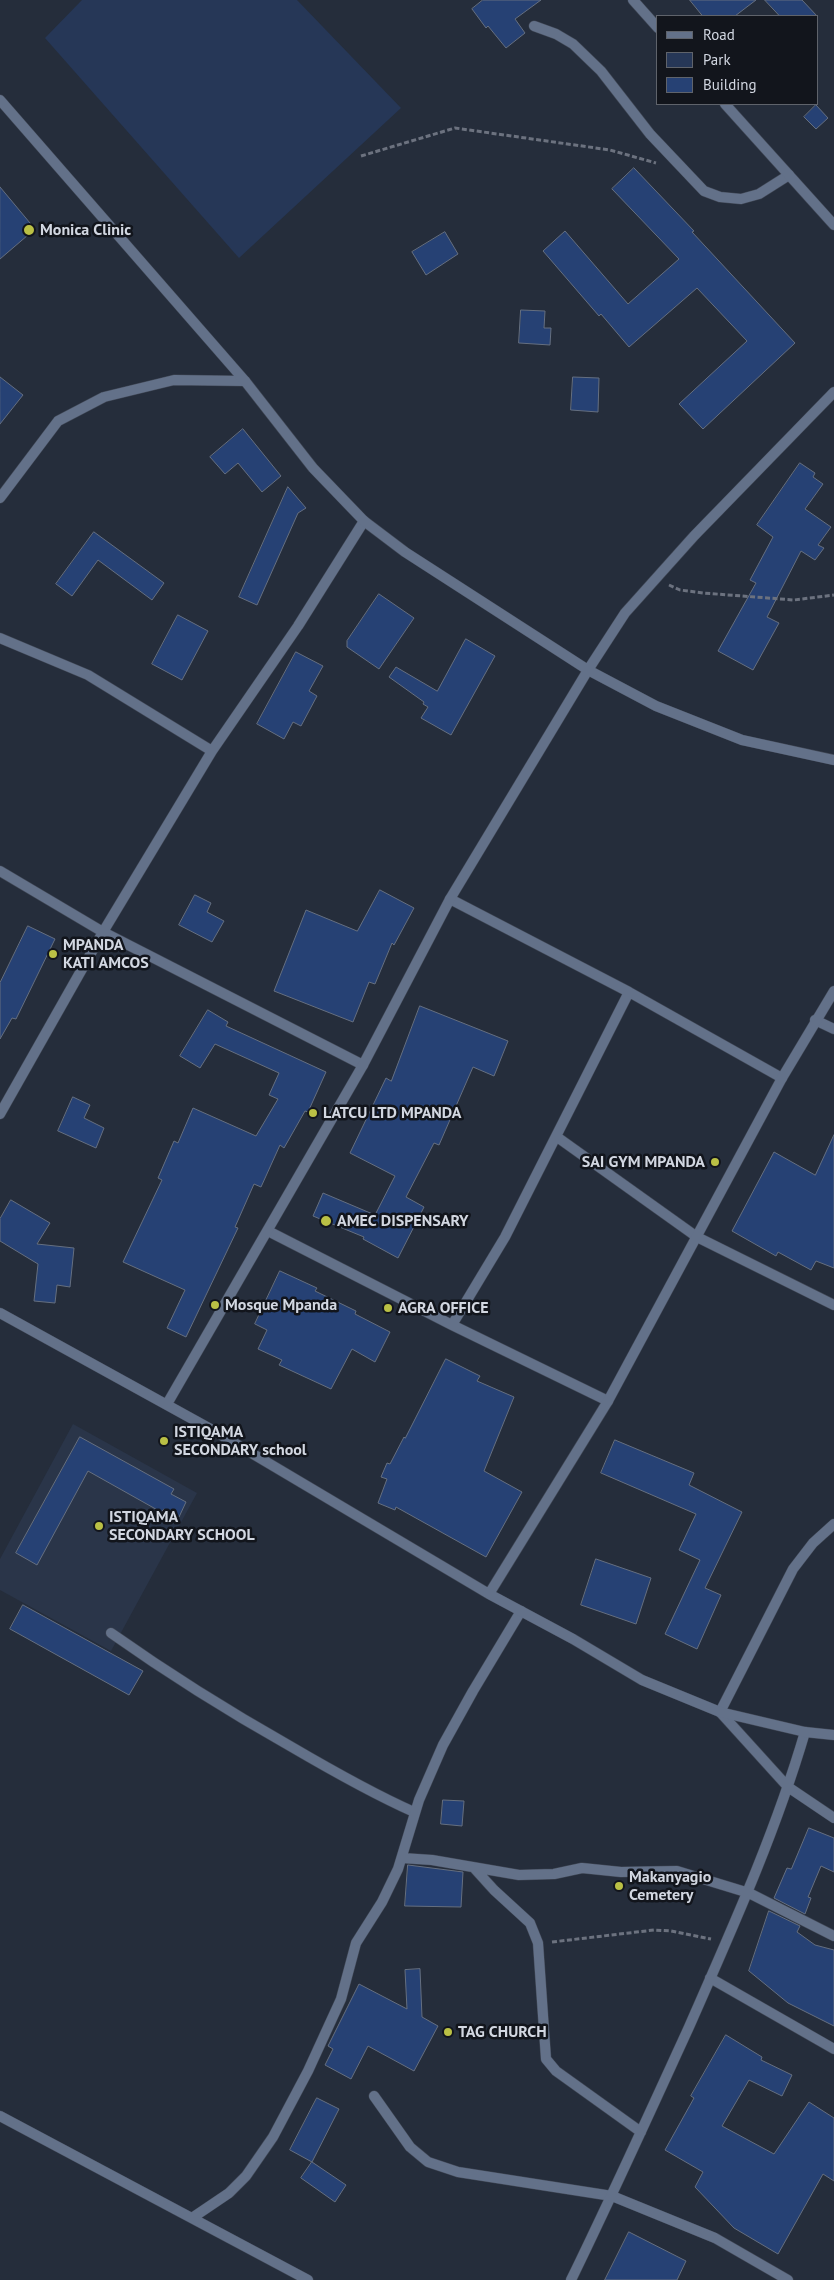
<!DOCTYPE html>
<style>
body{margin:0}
#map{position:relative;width:834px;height:2280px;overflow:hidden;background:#252d3b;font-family:"PT Sans",sans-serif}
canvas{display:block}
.legend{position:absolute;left:656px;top:15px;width:162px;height:90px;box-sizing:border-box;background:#12151c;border:1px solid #5f636b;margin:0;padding:6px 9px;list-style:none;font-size:15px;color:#d2d7e1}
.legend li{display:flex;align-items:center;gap:10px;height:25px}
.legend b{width:25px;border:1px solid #5f636b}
</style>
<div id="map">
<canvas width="834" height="2280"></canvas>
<ul class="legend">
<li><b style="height:6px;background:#637189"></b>Road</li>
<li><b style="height:14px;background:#263757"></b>Park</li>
<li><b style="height:14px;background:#264174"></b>Building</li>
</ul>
</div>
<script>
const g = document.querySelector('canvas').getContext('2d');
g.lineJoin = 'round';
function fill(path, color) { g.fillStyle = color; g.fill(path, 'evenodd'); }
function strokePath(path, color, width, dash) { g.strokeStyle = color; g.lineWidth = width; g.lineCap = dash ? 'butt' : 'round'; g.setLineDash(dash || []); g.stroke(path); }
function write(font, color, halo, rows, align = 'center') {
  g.font = font + ' "PT Sans",sans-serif'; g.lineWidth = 5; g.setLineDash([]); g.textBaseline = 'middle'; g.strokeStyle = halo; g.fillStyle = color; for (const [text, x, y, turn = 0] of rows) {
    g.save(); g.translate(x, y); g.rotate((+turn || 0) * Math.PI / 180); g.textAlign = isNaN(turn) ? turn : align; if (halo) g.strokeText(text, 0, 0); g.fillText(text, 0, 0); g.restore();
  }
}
const built = new Path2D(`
 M73,1424L197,1493L111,1651L0,1590V1559Z`);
const green = new Path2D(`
 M82,0H297L401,108L239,258L45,38Z`);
const building = new Path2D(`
 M483,0H541L515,19L525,33L506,48L488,26L486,28L472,9Z
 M690,0H756L735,16H703Z
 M765,0H802L817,16H780Z
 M816,105L828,118L816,129L804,117Z
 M634,168L694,231L692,232L795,343L703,429L679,404L747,341L697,288L629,347L601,314L599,316L543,251L565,231L628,304L679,259L612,189Z
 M0,187L35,229L0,259Z
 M445,232L458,254L426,275L412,252Z
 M521,310L545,311L544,328H551L550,345L519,343Z
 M0,377L23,395L0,424Z
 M573,377L599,378L598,412L571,410Z
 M243,429L281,476L262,492L238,463L225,474L210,457Z
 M800,463L815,473L813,477L823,484L805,509L831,527L818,545L824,548L815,560L801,551L767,617L779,623L753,670L718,651L756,583L750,580L773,537L757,525Z
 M288,487L306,508L298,513L257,605L239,597Z
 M94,532L164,583L152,600L98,560L72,596L56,584Z
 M379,594L414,618L379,669L347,647V641Z
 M178,615L208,631L182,680L152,664Z
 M466,639L495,656L451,735L421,718L428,707L423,704L424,702L389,677L396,667L437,691Z
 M296,652L323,666L309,691L317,696L301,726L293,722L284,739L257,724Z
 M380,890L414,908L394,945L392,943L375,984L369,982L353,1022L274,991L306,910L357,931Z
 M195,895L211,903L207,912L224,921L212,942L179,925Z
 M28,926L55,939L16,1019L12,1018L0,1039V983Z
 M420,1006L508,1041L494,1076L473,1067L439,1145L434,1143L406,1197L424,1207L398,1258L363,1239L364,1237L313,1216L323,1193L375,1215L395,1176L350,1153L386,1078L391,1081Z
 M208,1010L228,1022L226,1026L326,1072L308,1112L305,1111L284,1148L280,1145L261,1187L254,1184L235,1227L238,1228L186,1337L167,1328L185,1290L123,1262L162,1180L158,1178L174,1141L178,1143L193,1108L256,1136L278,1099L269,1095L279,1073L215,1044L200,1068L180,1056Z
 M73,1097L90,1105L84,1118L104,1128L96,1148L58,1131Z
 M834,1135V1268L816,1261L811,1270L778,1252L776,1256L732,1231L774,1152L815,1175Z
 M11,1200L50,1223L37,1244L74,1248L70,1287L57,1285L55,1303L34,1301L38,1264L0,1241V1219Z
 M280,1271L317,1288L315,1291L356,1311L355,1314L390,1332L375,1362L352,1349L331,1389L279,1365L282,1360L258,1349L267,1330L255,1324Z
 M446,1359L480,1376L477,1381L514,1397L484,1471L522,1492L486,1557L396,1507L395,1510L378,1503L387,1479L381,1477L387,1463L390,1464L404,1437L405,1438Z
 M80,1437L174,1489L171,1494L186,1502L179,1517L164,1509L161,1512L88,1471L37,1565L16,1553Z
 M615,1440L694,1473L689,1485L742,1512L705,1588L721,1595L697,1649L665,1634L700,1560L679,1550L696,1514L601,1473Z
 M596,1559L651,1578L636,1624L581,1605Z
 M23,1605L143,1671L129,1695L10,1629Z
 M443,1800L464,1801L462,1826L441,1824Z
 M809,1828L834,1838V1872L821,1866L808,1897L811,1898L805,1914L774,1898L787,1868L791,1869Z
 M408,1865L463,1872L461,1907L405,1906Z
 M769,1911L800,1926L797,1932L815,1945L834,1950V2026L788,2003L749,1971Z
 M420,1969L422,2017L438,2026L414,2071L368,2046L351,2079L325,2065L333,2049L328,2046L359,1984L407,2009L405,1970Z
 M726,2035L762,2057L761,2060L792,2075L782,2096L749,2080L722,2126L774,2154L809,2102L834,2118V2181L823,2174L778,2254L734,2228L695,2187L703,2172L665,2150L694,2098L691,2096Z
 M317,2098L339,2109L312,2162L290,2150Z
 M312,2162L346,2185L335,2202L301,2178Z
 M629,2232L686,2261L677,2280H605Z`);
const path = new Path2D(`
 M361,156L455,128L610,150L656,163
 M669,585L680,590L703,593L794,600L834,595
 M552,1942L654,1930L671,1931L711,1939`);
const service = new Path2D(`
 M534,26L556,34L573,44L601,71L650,134L704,191L720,197L741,199L759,194L789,175
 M111,1633C169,1674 228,1711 290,1746C331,1770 371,1793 414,1812
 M374,2096L410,2147L428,2162L458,2172L612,2196`);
const minor = new Path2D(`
 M633,0L658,28
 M725,104L834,225
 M0,498L58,421L104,397L174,380L245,381
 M0,638L88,675L212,751
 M0,871L103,932L363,1065
 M450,899L629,992L782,1078
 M815,1020L834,1029
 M0,1114L103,932L212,751L298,626L364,521
 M557,1137L697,1237
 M268,1231L452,1325L608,1401
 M452,1325L505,1237L629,992
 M834,1524L813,1543L793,1569L720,1712L788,1787L834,1818
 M402,1858L432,1860L519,1875L554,1874L582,1868L621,1872L677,1871L749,1893L834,1936
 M475,1869L494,1890L530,1923L538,1943L546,2059L556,2071L641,2132
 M710,1978L834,2049
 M0,2116L308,2280
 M612,2196L715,2238L788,2280
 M192,2218L229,2193L246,2176L273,2137L308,2071L341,1999L356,1943L382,1902L398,1869L419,1800L443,1745L473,1691L521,1611
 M571,2280C612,2196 650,2112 689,2027C732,1929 775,1834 805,1732`);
const tertiary = new Path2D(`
 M0,100L245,381L313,468L364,521L405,552L588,670L656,706L742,740L834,760
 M697,1237L834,1305
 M0,1313L216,1432L489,1594L573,1639L642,1680L720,1712L805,1732L834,1735
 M167,1404L363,1065L450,899L588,670L625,613L694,536L834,392
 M489,1594L608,1401L782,1078L834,991`);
const markers = [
 [29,230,6,"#bac045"],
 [53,954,5,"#bac045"],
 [313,1113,5,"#bac045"],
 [715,1162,5,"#bac045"],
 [326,1221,6,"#bac045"],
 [215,1305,5,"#bac045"],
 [388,1308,5,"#bac045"],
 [164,1441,5,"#bac045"],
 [99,1526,5,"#bac045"],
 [619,1886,5,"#bac045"],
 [448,2032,5,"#bac045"]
];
const poiNames = [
 ["Monica Clinic",40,230],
 ["MPANDA",63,945],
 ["KATI AMCOS",63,963],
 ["LATCU LTD MPANDA",323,1113],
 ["SAI GYM MPANDA",705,1162,"right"],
 ["AMEC DISPENSARY",337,1221],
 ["Mosque Mpanda",225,1305],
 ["AGRA OFFICE",398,1308],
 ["ISTIQAMA",174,1432],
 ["SECONDARY school",174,1450],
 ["ISTIQAMA",109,1517],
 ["SECONDARY SCHOOL",109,1535],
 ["Makanyagio",629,1877],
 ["Cemetery",629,1895],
 ["TAG CHURCH",458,2032]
];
fill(built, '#2a3549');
fill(green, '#263757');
fill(building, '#264174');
strokePath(building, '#656f80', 1);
strokePath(service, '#414856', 11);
strokePath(minor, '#414856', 11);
strokePath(tertiary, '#414856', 11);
strokePath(path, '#6c727f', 3, [5, 2.5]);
strokePath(service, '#637189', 10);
strokePath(minor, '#637189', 10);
strokePath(tertiary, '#637189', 10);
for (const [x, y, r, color] of markers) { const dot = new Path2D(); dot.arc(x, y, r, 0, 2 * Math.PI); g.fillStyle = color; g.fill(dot); strokePath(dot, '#12151c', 2); }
write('bold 16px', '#d2d7e1', '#12151c', poiNames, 'left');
</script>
